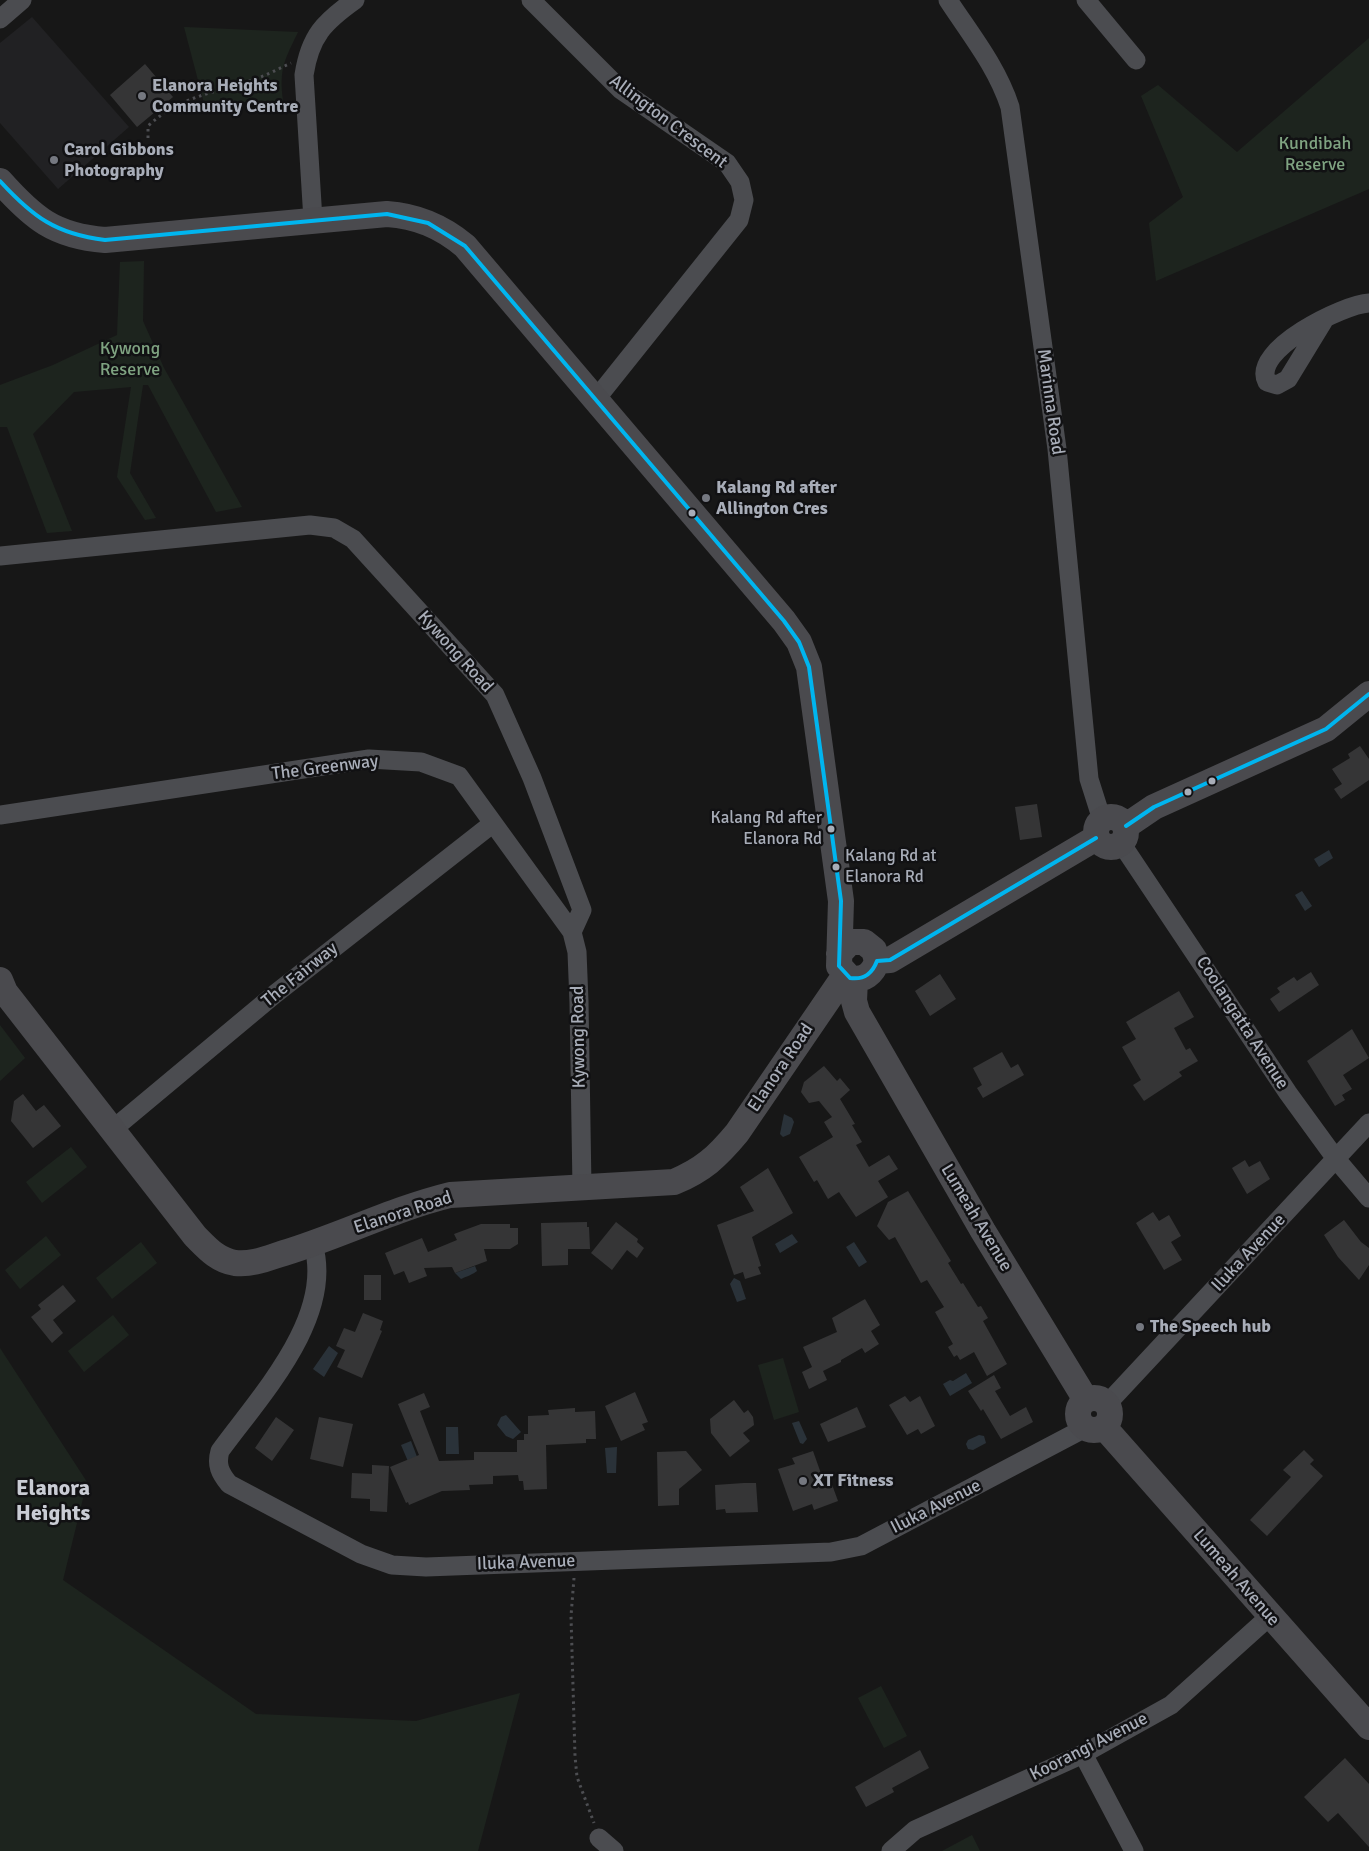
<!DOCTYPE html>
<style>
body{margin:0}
canvas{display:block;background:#171717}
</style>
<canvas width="1369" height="1851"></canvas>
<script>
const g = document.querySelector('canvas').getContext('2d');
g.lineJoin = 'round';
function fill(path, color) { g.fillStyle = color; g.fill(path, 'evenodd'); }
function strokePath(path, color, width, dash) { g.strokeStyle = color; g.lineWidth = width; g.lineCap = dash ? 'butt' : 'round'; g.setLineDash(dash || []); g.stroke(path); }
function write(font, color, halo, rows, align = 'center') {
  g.font = font + ' Signika,sans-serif'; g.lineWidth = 5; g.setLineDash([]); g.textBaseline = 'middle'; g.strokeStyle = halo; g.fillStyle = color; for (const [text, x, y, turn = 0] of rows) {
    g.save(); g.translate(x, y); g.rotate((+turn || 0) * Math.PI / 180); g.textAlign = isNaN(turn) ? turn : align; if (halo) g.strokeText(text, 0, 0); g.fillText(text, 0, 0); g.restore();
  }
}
const built = new Path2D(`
 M32,17L129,127L58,189L0,123V43Z`);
const green = new Path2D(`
 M184,27L298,32C284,61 279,69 283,101L204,103Z
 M1369,38V189L1156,281L1149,223L1183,197L1141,96L1158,85L1237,152Z
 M144,261L143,321L164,368L242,507L216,512L148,385H143L130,473L156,518L145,520L117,477L131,387L74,392L33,434L72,531L47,533L7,427H0V385L53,365L117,335L120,262Z
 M0,1025L25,1058L0,1081Z
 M71,1147L87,1167L42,1203L26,1182Z
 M46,1236L61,1255L20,1289L5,1270Z
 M141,1242L157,1263L112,1299L96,1278Z
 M113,1315L129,1335L84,1372L68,1351Z
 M0,1348L87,1482L63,1580L256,1714L416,1721L520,1693L478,1851H0Z
 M783,1358L799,1412L774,1420L758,1365Z
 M881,1686L907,1736L884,1748L858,1698Z
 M972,1835L980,1851H942Z`);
const water = new Path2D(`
 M1329,850L1333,858L1319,867L1314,859Z
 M1302,891L1312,906L1305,911L1295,895Z
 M784,1114L792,1118L794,1122L790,1134L783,1137L780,1134Z
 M792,1234L798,1242L780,1253L775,1244Z
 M854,1242L867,1262L859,1267L846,1247Z
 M475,1266L477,1271C474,1274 465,1277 461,1279L455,1273Z
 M734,1278L740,1281L746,1299L737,1302L730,1284Z
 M329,1346L338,1353L324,1377L313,1369Z
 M966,1373L972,1383L950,1396L943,1384L950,1380L953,1381Z
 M506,1415L521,1432L513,1439L506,1436L497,1425L501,1417Z
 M799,1421L807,1439L803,1444L800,1443L792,1423Z
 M446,1427H458L459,1454H446Z
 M979,1435L984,1436L986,1443L973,1450L968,1449L966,1444L968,1440Z
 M411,1441L419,1462L410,1466L401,1445Z
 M617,1447L616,1473H607L605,1448Z`);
const building = new Path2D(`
 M145,64L173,97L137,127L110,95Z
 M1360,746L1369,759V780L1341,799L1334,789L1342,784L1332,769L1350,758L1348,754Z
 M1037,804L1042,837L1020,840L1015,807Z
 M1311,972L1319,985L1279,1012L1270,999L1280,992L1277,988L1294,977L1297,981Z
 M940,974L956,999L930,1016L915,991Z
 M1179,991L1194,1017L1174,1028L1186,1050L1190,1048L1198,1061L1179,1072L1182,1076L1144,1101L1133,1085L1141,1080L1122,1047L1136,1039L1126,1022Z
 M1352,1029L1369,1058L1343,1075L1352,1089L1342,1095L1345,1100L1335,1106L1307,1061Z
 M1002,1052L1011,1068L1018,1064L1024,1075L983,1098L977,1088L982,1085L973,1068Z
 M824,1066L837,1081L840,1078L850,1090L840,1099L855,1124L852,1125L862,1142L856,1145L869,1167L889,1155L898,1169L878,1181L888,1197L856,1217L839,1192L828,1199L817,1180L814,1182L799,1157L833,1137L824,1122L832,1117L819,1101L809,1103L801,1092L804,1082Z
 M23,1094L36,1111L44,1105L61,1126L33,1148L11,1121L14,1101Z
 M1245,1160L1249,1167L1260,1161L1270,1179L1247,1194L1232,1168Z
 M768,1168L793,1213L752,1237L761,1266L758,1267L761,1274L745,1279L743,1272L734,1275L717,1225L754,1211L740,1187Z
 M908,1191L951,1261L948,1263L961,1284L963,1283L978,1307L981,1306L988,1318L983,1321L1007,1364L987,1376L974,1352L960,1360L957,1355L954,1357L948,1347L953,1344L935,1312L944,1307L927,1280L921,1283L895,1237L889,1240L877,1226L888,1202Z
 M1153,1212L1159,1221L1169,1215L1181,1236L1171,1242L1182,1260L1164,1270L1136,1223Z
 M1344,1220L1361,1242L1369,1248V1265L1359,1280L1338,1257L1324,1235Z
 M587,1222V1227H589L590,1249H568V1265L542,1266L541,1223Z
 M616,1222L638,1239L637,1242L644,1248L637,1258L627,1250L612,1270L591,1253Z
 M481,1224H510V1228H518V1244L510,1249H484L487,1261L455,1273L452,1267L424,1268L427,1276L409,1283L404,1271L394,1275L385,1253L422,1238L428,1252L457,1240L454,1234Z
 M364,1275H381V1300H364Z
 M63,1285L76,1301L53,1320L63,1333L52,1343L31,1317L41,1309L38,1305Z
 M865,1299L880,1325L871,1331L879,1344L865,1353L862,1348L841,1360V1362L823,1371L827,1380L809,1389L802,1372L812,1367L803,1347L837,1332L832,1318Z
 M363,1313L383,1321L380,1330L382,1331L362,1378L337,1367L345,1350L336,1346L344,1328L355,1332Z
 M994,1375L1001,1388L995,1391L1010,1416L1026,1407L1033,1422L1001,1439L983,1409L981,1411L968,1391Z
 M635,1392L648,1422L642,1424L645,1430L621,1441L605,1406Z
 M424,1393L430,1407L420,1411L439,1461L474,1460V1452H517V1440H524V1434H528V1416L549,1415L548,1410L575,1408V1412L595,1411L596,1439H586V1443L546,1445L547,1489L524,1490L523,1481H519L518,1475L493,1476V1484L469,1485L470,1490L442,1491L409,1505L408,1502L406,1503L390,1467L419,1455L398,1404Z
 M905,1396L910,1402L920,1396L935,1426L921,1434L918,1429L907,1435L889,1405Z
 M734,1400L744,1413L748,1410L753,1417L754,1425L743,1433L750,1441L730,1457L711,1433L710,1419Z
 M857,1407L866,1427L828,1442L820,1424Z
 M276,1417L294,1430L272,1461L255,1448Z
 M319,1417L353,1424L343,1467L310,1459Z
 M1304,1450L1314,1460L1310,1464L1323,1476L1267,1536L1250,1520L1291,1477L1283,1470Z
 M686,1451L702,1470L679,1489V1505L658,1506L657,1452Z
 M813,1451L824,1482L830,1479L838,1501L814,1510L812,1504L793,1511L778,1469L795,1464L792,1458Z
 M372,1465L389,1466L387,1512L370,1511V1499L351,1498L352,1473L372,1474Z
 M744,1483H756L758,1512L726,1513L725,1509L716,1510L715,1485Z
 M920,1750L929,1768L892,1788L894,1792L866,1807L855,1787Z
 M1345,1758L1369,1784V1847L1338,1813L1328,1822L1304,1797Z`);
const path = new Path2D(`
 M148,138V126C180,96 212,94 252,80C265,76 278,69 291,63
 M574,1578L571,1616L575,1756L577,1777L594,1823`);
const street = new Path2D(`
 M531,0L621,90L727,163L740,182L744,200L739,220L596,399
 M948,0C971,35 997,67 1010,107L1057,449L1089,779L1102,820
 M1086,0L1136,60
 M0,19L22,0
 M313,220L304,75C310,36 324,22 355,0
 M1324,320L1288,379L1277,385L1267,382C1250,350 1344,304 1369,303
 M0,556L310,525L334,528L353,539L495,695L532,778L582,910L572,932L577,952L579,1002L582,1188
 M0,815L369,759L421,762L459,776L572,932
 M1121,843L1288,1093L1336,1159L1369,1198
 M112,1130L275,994L492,824
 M313,1244C335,1317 260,1396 220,1451C216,1465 220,1473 229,1484L361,1554L392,1565L426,1567L831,1552L861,1546L1085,1428
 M1107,1404L1369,1123
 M1083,1754L1134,1851
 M599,1838L614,1851
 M891,1851L915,1830L1083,1754L1171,1705L1270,1616`);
const secondary = new Path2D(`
 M0,181C33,218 54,236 105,240L387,214C417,216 441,226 465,246L784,621L799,642L809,667L841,901L839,966L850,978C864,981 873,974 877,961L874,950L864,942H850L839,954
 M1096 832a15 15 0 1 1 30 0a15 15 0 1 1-30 0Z
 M1126,826L1154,807L1326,729L1369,694
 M877,961L890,960L1096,838
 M855,979L854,1001L857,1012L983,1231L1086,1400
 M0,980L5,992L195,1236C207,1248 217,1260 235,1263C252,1265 268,1258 284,1253C340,1236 393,1209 450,1195L674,1182C703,1170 717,1157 737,1133L845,975
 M1078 1414a16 16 0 1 1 32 0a16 16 0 1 1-32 0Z
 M1104,1427L1369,1727`);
const bus1 = new Path2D(`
 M0,181C33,217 56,234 105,240L387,214L428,223L465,246L784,621L799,642L809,667L841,901L839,966L850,978C864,980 872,974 877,961L890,960L1096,838
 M1126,826L1154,807L1326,729L1369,694`);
const markers = [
 [142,96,5,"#757880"],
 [54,160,5,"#757880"],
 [706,498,5,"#757880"],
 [692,513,4.5,"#a8adb8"],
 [1212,781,4.5,"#a8adb8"],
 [1188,792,4.5,"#a8adb8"],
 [831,829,4.5,"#a8adb8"],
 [836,867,4.5,"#a8adb8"],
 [1140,1327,5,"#757880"],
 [803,1481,5,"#757880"]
];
const busNames = [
 ["Kalang Rd after",822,819],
 ["Elanora Rd",822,840],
 ["Kalang Rd at",845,857,"left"],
 ["Elanora Rd",845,878,"left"]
];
const poiNames = [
 ["Elanora Heights",152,86],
 ["Community Centre",152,107],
 ["Carol Gibbons",64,150],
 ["Photography",64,171],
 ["Kalang Rd after",716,488],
 ["Allington Cres",716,509],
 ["The Speech hub",1150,1327],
 ["XT Fitness",813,1481]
];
const streetNames = [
 ["Allington Crescent",668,122,37],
 ["Marinna Road",1050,402,82],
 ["Kywong Road",455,652,48],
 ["The Greenway",325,768,-7],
 ["The Fairway",300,975,-39],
 ["Coolangatta Avenue",1242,1023,57],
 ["Kywong Road",579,1037,-91],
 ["Elanora Road",781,1068,-56],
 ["Elanora Road",403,1213,-18],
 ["Lumeah Avenue",976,1218,59],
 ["Iluka Avenue",1249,1253,-47],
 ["Iluka Avenue",936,1507,-27],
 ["Iluka Avenue",526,1563,-2],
 ["Lumeah Avenue",1236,1578,49],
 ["Koorangi Avenue",1089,1747,-27]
];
const parkNames = [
 ["Kundibah",1315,144],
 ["Reserve",1315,165],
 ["Kywong",130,349],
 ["Reserve",130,370]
];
const districtNames = [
 ["Elanora",53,1489],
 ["Heights",53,1514]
];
fill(built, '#212123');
fill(green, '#1d241e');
fill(water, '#2a3239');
fill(building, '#353536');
strokePath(path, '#4d4e52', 3, [2.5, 4]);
strokePath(street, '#4b4c50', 19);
strokePath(secondary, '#4a4a4e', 26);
strokePath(bus1, '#00b5ef', 4);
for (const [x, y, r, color] of markers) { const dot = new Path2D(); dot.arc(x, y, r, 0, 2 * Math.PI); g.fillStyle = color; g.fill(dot); strokePath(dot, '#111113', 2); }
write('17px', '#a8adb8', '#111113', busNames, 'right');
write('bold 18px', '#a8adb8', '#111113', poiNames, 'left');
write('18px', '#a8adb8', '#111113', streetNames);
write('18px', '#7fa381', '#111113', parkNames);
write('bold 22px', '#c9ccd4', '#111113', districtNames);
</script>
